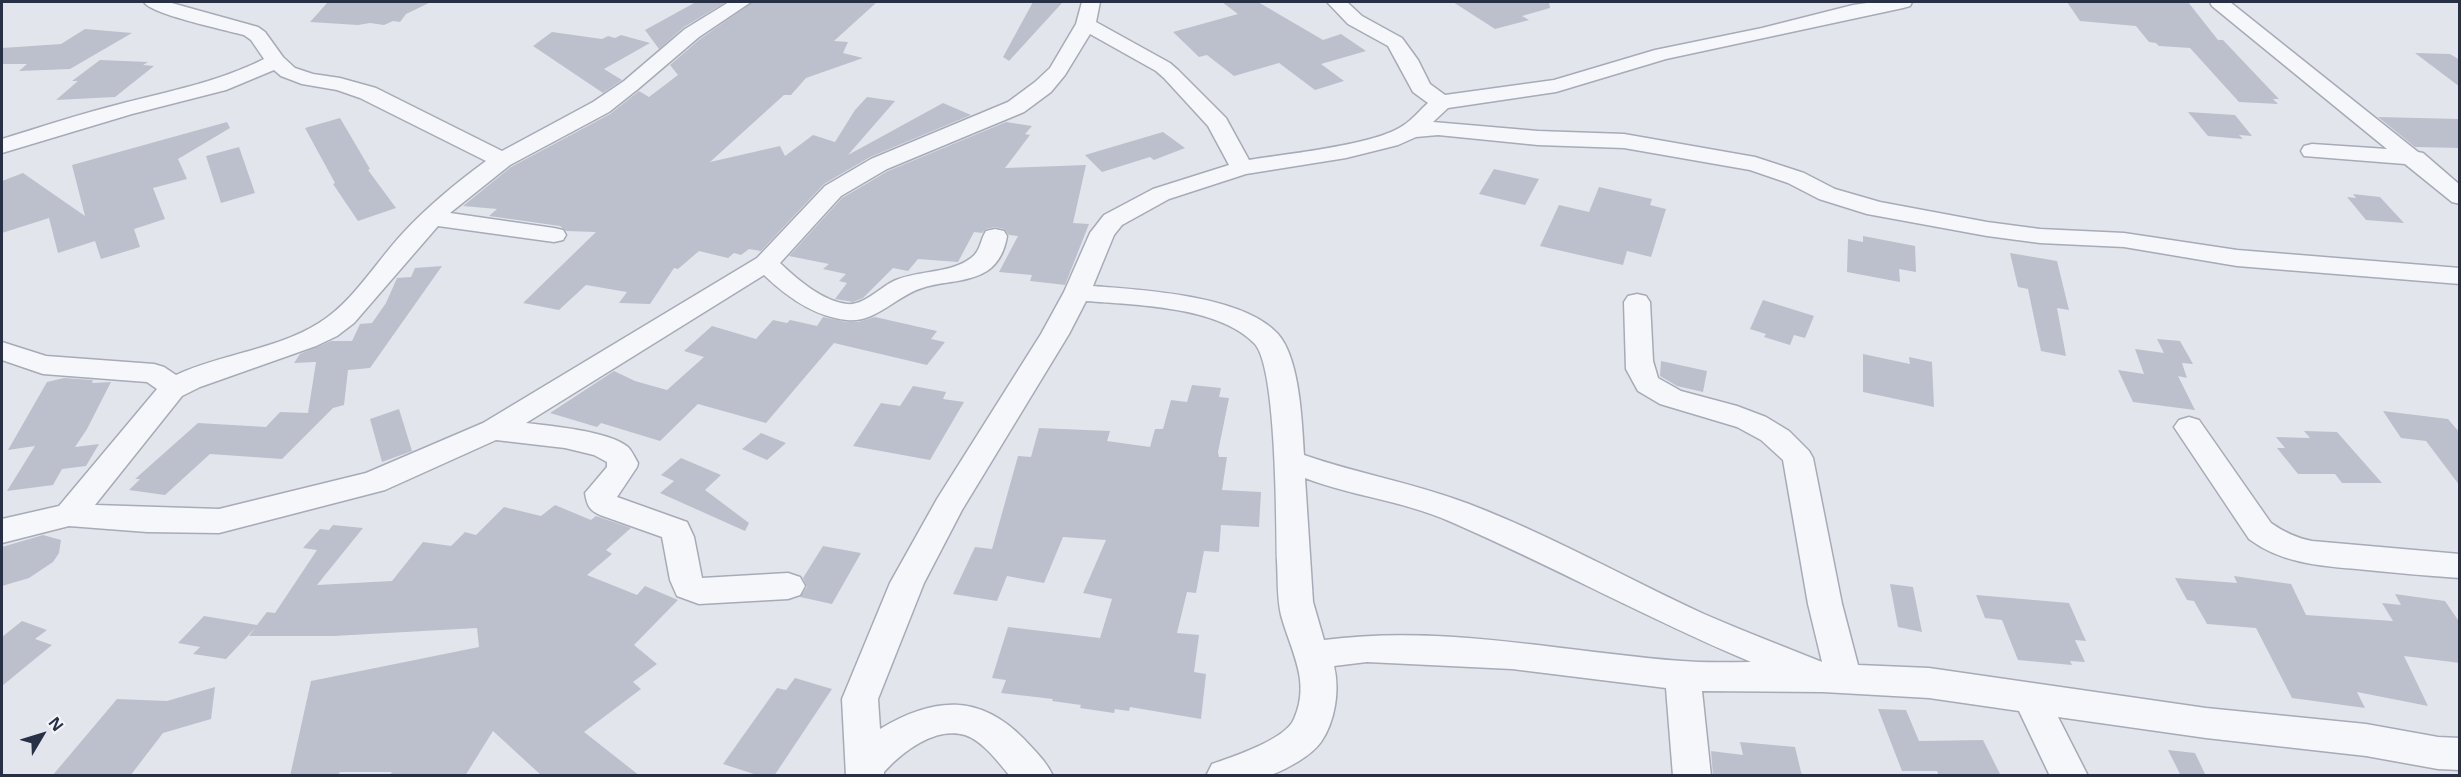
<!DOCTYPE html>
<style>
body{margin:0}
#map{position:relative;width:2461px;height:777px;overflow:hidden;background:#e3e5ec;font-family:"Open Sans",sans-serif}
canvas{display:block}
.frame{position:absolute;inset:0;border:3px solid #283046;pointer-events:none}
.north{position:absolute;left:12px;top:705px;width:60px;height:60px;-webkit-text-stroke:4px #f3f5f9;paint-order:stroke;rotate:52deg;font-size:16px;font-weight:700;line-height:24px;text-align:center;color:#283046}
.north::after{content:'';display:block;margin:auto;width:21px;height:27px;background:#283046;clip-path:polygon(50% 0,100% 100%,50% 72%,0 100%)}
</style>
<div id="map">
<canvas width="2461" height="777"></canvas>
<div class="frame"></div>
<div class="north">N</div>
</div>
<script>
const g = document.querySelector('canvas').getContext('2d');
g.lineJoin = 'round';
function fill(path, color) { g.fillStyle = color; g.fill(path, 'evenodd'); }
function strokePath(path, color, width, dash) { g.strokeStyle = color; g.lineWidth = width; g.lineCap = dash ? 'butt' : 'round'; g.setLineDash(dash || []); g.stroke(path); }
const building = new Path2D(`
 M328,2H431L406,14L400,22L393,21L384,25L370,23L358,25L310,22Z
 M696,2H726L684,27L659,49L645,30Z
 M753,2H877L834,41L848,42L843,53L863,58L806,78L791,95H784L710,162L780,146L785,156L813,135L835,142L855,110L867,97L895,101L848,155L943,103L971,115L870,157L824,184L761,251L749,249L741,255L734,253L728,258L699,251L678,269L674,268L650,304L619,303L627,292L586,285L559,310L523,303L596,232L566,231L560,226L489,216L497,209L463,206L511,167L610,114L639,91L649,97L678,75L670,65L700,39Z
 M1033,2L1062,3L1009,61L1003,57Z
 M1222,2H1258L1323,40L1341,34L1366,51L1321,64L1344,81L1315,90L1279,63L1234,76L1207,55L1199,57L1173,32L1238,14Z
 M1453,2H1549L1550,8L1522,16L1529,20L1495,29Z
 M2067,2H2188L2218,40H2223L2279,99H2273L2278,104L2239,102L2190,48L2159,46L2156,43L2149,42L2136,26L2080,21Z
 M85,29L132,33L70,69L19,71L27,64H2V48L61,44Z
 M552,32L602,39L608,36L615,38L621,35L650,43L604,69L622,80L603,93L533,46Z
 M2415,53L2450,54L2460,60V87Z
 M100,60L148,62L143,65L154,66L115,97L56,100L78,81H72Z
 M2188,112L2235,115L2252,136L2239,135L2243,139L2208,136Z
 M2378,117L2460,119V148L2415,147Z
 M340,118L370,169L368,170L396,208L358,221L333,184L335,183L305,128Z
 M227,122L230,128L178,159L187,179L153,188L165,219L134,229L140,247L101,259L95,241L58,253L49,218L2,233V181L23,173L85,216L72,165Z
 M1006,122L1032,126L1025,134L1030,135L1005,168L1086,165L1073,223L1089,224L1065,285L1030,281L1032,275L999,272L1018,236L1009,235L1004,229L995,227L986,229L982,233L974,232L958,262L918,259L908,271L893,268L863,298L853,302L835,299L847,283L839,281L846,274L823,269L829,264L789,256L842,198L888,171Z
 M1163,132L1185,148L1154,160L1150,157L1102,172L1085,155Z
 M239,147L255,193L221,203L206,156Z
 M1494,169L1539,179L1525,205L1479,194Z
 M1599,187L1652,199L1650,205L1666,209L1651,257L1627,251L1623,265L1540,246L1559,205L1589,212Z
 M2353,194L2380,197L2404,223L2366,220L2347,197L2356,198Z
 M1863,236L1915,246L1916,272L1899,269L1900,282L1847,272L1848,239L1863,242Z
 M2010,253L2057,261L2069,310L2057,308L2066,356L2041,351L2028,289L2018,287Z
 M442,266L370,368L348,370L344,405L333,408L282,459L210,454L165,495L129,490L140,479H135L198,423L266,427L280,412L308,413L316,362L294,363L300,354L331,341H352L360,324L372,323L386,303L397,278L411,277L415,268Z
 M1763,300L1814,316L1805,338L1794,335L1790,345L1764,337L1766,334L1750,329Z
 M823,317L847,322H858L875,317L937,331L931,339L945,342L927,365L834,343L766,423L698,404L660,441L601,423L597,427L550,413L614,371L635,381L667,390L704,357L684,351L712,326L756,339L773,320L787,323L790,320L817,326Z
 M2157,339L2180,341L2193,364L2182,363L2187,378L2178,376L2195,410L2133,402L2118,370L2144,374L2135,349L2164,353Z
 M1863,354L1910,364L1909,357L1932,362L1934,407L1863,392Z
 M1661,361L1707,371L1703,392L1677,386L1660,376Z
 M64,378L93,380L92,383L111,382L87,429L75,447L99,444L86,466L62,469L53,485L7,491L35,446L8,450L47,382Z
 M1192,385L1221,388L1219,397L1229,398L1218,452L1219,457H1227L1222,490L1261,492L1259,527L1221,525L1219,552L1204,551L1196,593L1187,592L1177,633L1199,635L1194,672L1206,674L1201,719L1130,707L1129,711L1115,709L1114,713L1080,708L1081,705L1052,701L1053,699L1001,693L1006,680L992,678L1008,627L1100,638L1112,599L1083,593L1106,540L1063,537L1044,583L1007,576L997,601L953,594L975,547L992,549L1018,456L1031,457L1039,428L1110,431L1107,441L1150,447L1155,429H1163L1171,400L1187,402Z
 M913,386L946,392L943,399L964,402L930,460L853,446L881,403L900,406Z
 M399,409L412,451L382,462L370,419Z
 M2383,411L2448,419L2460,433V486L2426,441L2401,438Z
 M2304,431L2337,432L2382,483H2342L2335,474H2298L2277,448H2285L2276,437L2310,438Z
 M761,433L786,443L767,460L742,449Z
 M681,458L721,475L705,490L749,523L745,531L660,493L674,481L661,475Z
 M555,505L591,520L596,516L631,528L606,550L612,554L587,575L637,595L645,586L678,600L634,645L657,664L633,682L641,689L584,732L640,776H542L493,731L465,776H389L392,772H340L337,776H290L311,681L479,647L477,628L334,636H249L255,628L226,659L193,654L200,647L178,643L204,616L257,625L267,612L275,613L317,550L303,548L320,529L329,530L333,525L363,528L317,585L392,581L423,542L451,546L465,532L476,535L504,507L541,516Z
 M43,535L61,540L59,553L53,562L29,578L2,586V547Z
 M823,546L861,553L832,604L800,597L807,587L803,578Z
 M2234,576L2291,584L2306,615L2393,621L2382,603L2401,605L2395,594L2445,601L2460,623V663L2404,656L2428,706L2357,692L2365,708L2292,698L2256,628L2207,624L2194,601L2187,600L2175,578L2237,583Z
 M1890,584L1913,587L1922,632L1898,627Z
 M1976,595L2069,603L2086,641L2075,640L2085,662L2070,661L2072,665L2018,660L2002,620L1985,618Z
 M22,621L47,630L35,639L52,645L2,686V637Z
 M795,678L832,689L774,776H760L723,764L777,688L786,690Z
 M215,687L211,719L163,733L130,776H52L117,699L167,701Z
 M1878,709L1906,710L1919,741L1983,740L2001,776H1939L1937,771H1902Z
 M1740,742L1795,747L1802,776H1713L1711,751L1743,755Z
 M2168,750L2195,753L2206,776H2181Z`);
const minor = new Path2D(`
 M144,2H168L258,27L265,32L283,57L295,68L313,74L340,78L376,88L502,151L593,102L624,81L685,29L729,2H751L699,37L638,89L609,112L510,165L450,213L554,228L563,230L566,235L563,240L554,242L438,226L354,323L337,336L316,346L200,387L182,396L95,505L219,509L366,473L483,423L757,258L825,186L871,159L1008,102L1035,82L1050,68L1076,24L1082,2H1100L1096,22L1170,63L1178,70L1226,118L1249,160C1285,154 1377,145 1404,125C1413,119 1420,110 1428,103L1413,92L1388,46L1348,24L1327,2H1347L1362,16L1402,38L1418,60L1430,84L1445,95L1554,80L1655,50L1762,28L1853,5L1874,2H1912L1910,6L1903,8L1666,59L1556,92L1448,108L1433,122L1538,131L1624,134L1755,157L1804,173L1835,189L1880,202L1987,222L2040,229L2124,233L2237,250L2460,268V284L2237,266L2124,247L2040,243L1987,236L1867,214L1819,199L1788,183L1750,170L1624,148L1538,145L1438,135L1416,137L1398,145L1346,158L1246,174L1169,199L1122,225L1114,235L1093,286C1142,290 1243,295 1278,334C1300,359 1302,423 1304,455C1358,474 1415,483 1469,504C1550,535 1626,578 1704,614C1743,631 1783,646 1822,662L1808,604L1783,460L1761,440L1737,427L1660,404L1638,391L1626,369L1624,302L1628,296L1637,294L1646,296L1650,302L1653,361L1658,378L1681,391L1737,406L1766,417L1789,431L1809,451L1813,458L1842,604L1858,665L1929,668L2206,708L2366,724L2438,737L2460,738V770L2438,769L2366,756L2206,738L2058,717L2088,776H2050L2019,711L1929,698L1823,692L1702,691L1711,776H1673L1666,688L1512,669L1367,662L1334,666C1340,690 1335,722 1321,742C1311,756 1287,769 1271,775C1258,777 1222,776 1206,776L1212,764C1232,757 1285,740 1294,719C1311,681 1291,652 1281,615C1277,598 1278,578 1277,561C1276,523 1277,365 1254,343C1218,306 1135,305 1086,301L1069,334L962,510L924,583L878,699L880,729C933,697 979,693 1024,739C1035,751 1046,761 1053,776H1010C998,762 983,741 965,735C935,726 902,752 884,772V776H846L842,699L890,583L937,499L1041,334L1064,292L1090,233L1104,215L1153,189L1229,165L1208,126L1164,78L1156,71L1090,34L1065,75L1051,92L1024,112L887,169L841,196L780,263C797,279 822,301 847,304C864,306 881,286 896,280C920,270 950,274 971,258C981,251 980,240 986,231L995,229L1004,231L1007,236C1005,249 999,263 987,271C967,283 943,281 922,288C896,296 876,323 847,320C815,317 787,297 764,275L526,423C551,426 609,431 628,447C632,451 635,458 638,463L637,467L617,497L687,522L694,537L702,578L788,573L800,577L805,586L800,595L788,599L699,604L677,596L670,580L662,537L600,515C589,510 587,505 585,493L607,467V462L594,455L565,448L496,440L385,490L219,533L147,532L69,526L2,543V519L59,506L157,389L147,382L43,374L2,360V342L46,356L154,364L164,367L176,375C221,354 276,350 319,323C353,302 376,262 403,233C428,206 456,183 486,161L360,98L337,90L302,84L281,76L274,70L226,90L132,114L2,153V139C41,127 80,114 120,104C170,91 218,82 264,59L251,40L244,35C226,30 150,14 144,2ZM1305,478C1352,496 1403,501 1449,521C1551,565 1648,619 1751,662C1728,662 1705,663 1682,661C1563,652 1444,624 1324,640L1313,602Z
 M2210,2H2230L2418,152L2423,153L2460,185V204L2452,202L2405,164L2304,156L2301,151L2304,146L2312,144L2387,149L2212,6Z
 M2189,417L2199,420L2271,523C2284,532 2296,538 2312,541L2460,554V578C2429,576 2398,573 2367,570C2325,566 2284,565 2249,539L2174,427L2179,420Z`);
fill(building, '#bcc0cc');
strokePath(minor, '#a7abb7', 3);
fill(minor, '#f6f7fa');
</script>
